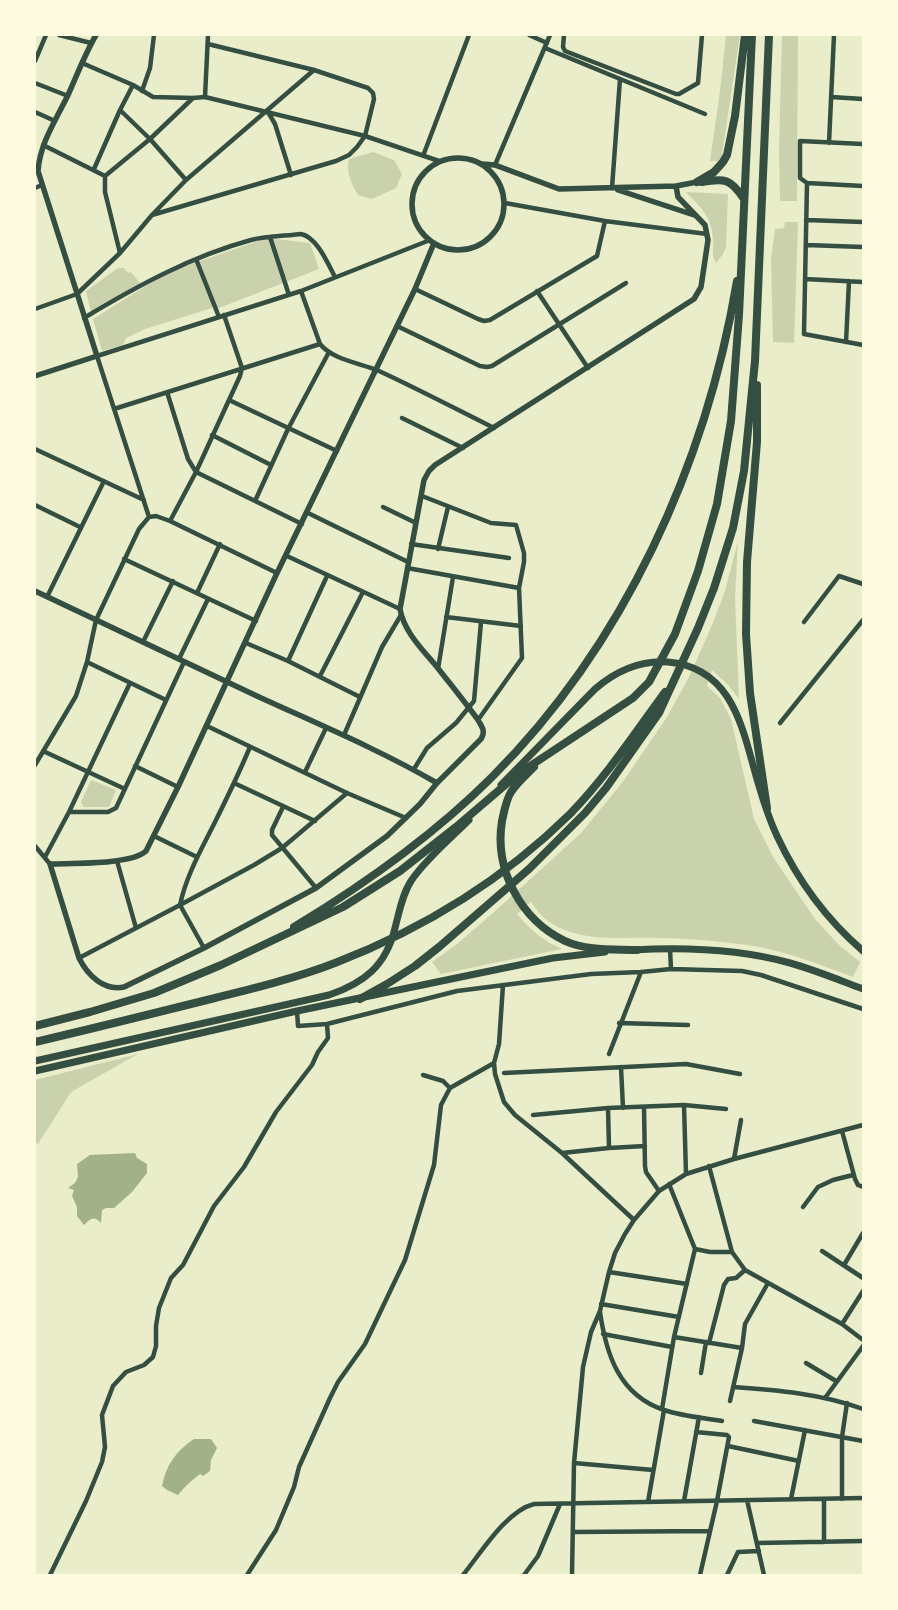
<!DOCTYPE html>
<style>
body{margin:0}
#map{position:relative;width:898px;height:1610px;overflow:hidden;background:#e9edc9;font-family:Signika,sans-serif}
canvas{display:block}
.frame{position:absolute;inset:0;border:36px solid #fefae0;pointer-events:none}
</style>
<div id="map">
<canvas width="898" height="1610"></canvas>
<div class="frame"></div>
</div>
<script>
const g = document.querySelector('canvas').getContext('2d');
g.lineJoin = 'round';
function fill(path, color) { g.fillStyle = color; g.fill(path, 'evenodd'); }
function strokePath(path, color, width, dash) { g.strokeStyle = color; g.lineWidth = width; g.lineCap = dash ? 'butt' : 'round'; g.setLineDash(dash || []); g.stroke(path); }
const green = new Path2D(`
 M726,35H740L721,161H710L720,91Z
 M782,35H798L797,201H780L779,149Z
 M373,152L394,160L402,174L396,188L372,199L358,195C351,184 346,172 349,159Z
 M686,192L728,194L726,247L723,254L716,263C711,255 714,249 713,240C712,216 701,208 686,192Z
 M785,222H798L794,343L773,342L771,259L775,229L784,228Z
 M267,238L310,243L319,269L219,308H212L145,329L126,338L123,345L102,351L93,319L157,279L180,268Z
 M118,268H124L128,273L131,272L140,283L91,312L86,291Z
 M738,541L735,598L739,699L729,686L712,670L707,686L720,698L731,719L754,819L773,857L815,919L839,945L860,962L853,977C818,964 784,950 747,945C717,941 686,938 656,938C621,937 579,943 548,921C541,916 536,909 531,902L517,914C532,931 542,940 562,949L441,974L432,962L457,944L493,913L581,833L622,783L667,717L688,679L710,630L725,591Z
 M91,780L116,790L109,807H83L81,802Z
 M138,1054L71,1092L38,1144L35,1141V1080Z`);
const water = new Path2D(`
 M135,1153L137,1158L147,1164V1173L132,1192L114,1208H106L102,1210L101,1223C94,1215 90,1219 84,1225L77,1216V1207L72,1196L74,1190L68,1188L75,1183L78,1177L77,1164L90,1155Z
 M194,1439H211L217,1448L211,1460L210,1471L203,1476L200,1474C192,1480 184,1487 178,1495L167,1490L162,1486C166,1465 176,1451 194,1439Z`);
const minor = new Path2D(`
 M59,35L91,43
 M529,35L547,43
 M564,35L563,47L565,51L676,94H679L698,83L702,35
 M545,48L705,114
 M35,61L46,35
 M82,63L133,85L153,97L193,98L205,97L365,136L439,161
 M35,83L68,96
 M142,91L150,68L154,35
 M205,97L208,35
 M831,97L863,99
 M120,110L150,139L186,180
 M35,112L55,121
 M268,112L275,124L291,175
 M829,143L834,35
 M863,144L800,141V178L807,183L863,186
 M43,145L105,176
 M423,156L469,35
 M495,165L550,35
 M94,169L120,110L133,85
 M807,183L804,334L863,345
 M35,188L42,185
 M612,188L620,79
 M505,203L605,221L707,234
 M152,215L336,161L349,155L357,147L365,136L374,99L373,93L368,88L314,70L208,44
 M806,220L863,222
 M270,237L289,295
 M806,245L863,247
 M120,253L105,192V176L150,139L193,98
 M196,259L219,317
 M805,279L863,282
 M415,289L478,319L484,321L490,320L597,256L605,221
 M301,291L320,344C333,360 360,363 379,371C418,389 456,409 494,428
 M537,291L588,368
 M35,309L77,294L120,253L152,215L186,180L314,70
 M84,318C137,286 192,256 251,240C267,236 285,236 301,234C317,237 328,264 335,277
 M397,326L480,366L487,367L492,366L626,283
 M846,342L849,281
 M167,392L188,459L196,472L302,524
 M229,400L337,451
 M114,409L320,344
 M402,418L463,448
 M212,435L271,465
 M35,449L144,500
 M422,496L491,523L516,525L524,553V562L519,588L522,658L478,720
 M255,501L288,429L329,352
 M35,505L80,527
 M383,507L416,523
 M308,513L408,562
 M149,517L97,356L301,291L430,240
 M170,521L196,472L240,376L242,368L224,315
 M411,544L509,558
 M438,549L448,507
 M287,556L400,609
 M124,559L256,621
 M407,568L519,588
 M197,593L220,544
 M47,597L104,481
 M446,617L521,626
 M804,622L839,576L863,584
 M143,642L173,581
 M246,643L288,661L360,697
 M179,659L208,599
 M288,661L327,576
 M87,662L166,700
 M438,669L453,577
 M320,676L363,592
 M780,723L863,620
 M207,726L347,793L406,818
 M344,735L382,647L401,615
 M43,751L125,789
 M35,765L76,696L87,662L96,620L139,529L149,517L156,516L170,521L277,573
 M135,766L178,787
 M414,769L427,748L456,723L474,701L481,622
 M305,772L326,728
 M234,783L315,821
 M283,807L272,830V835L316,888
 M69,812H108L116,808L184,662
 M154,836L197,857
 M35,846L50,864
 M45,857L69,812L130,683
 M117,861L136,928
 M204,948L180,905C186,876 201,850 214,824C227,798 239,773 250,747
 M670,949L671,969
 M79,958L180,905L254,865L282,848L347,793
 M297,1011L298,1026L327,1024L457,991L591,974L641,972L671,969L742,971L761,975L863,1009
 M619,1023L688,1025
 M609,1054L641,972
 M494,1063L495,1074L504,1102L515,1115L562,1153L634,1220
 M621,1067L623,1108
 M504,1073L686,1064L740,1074
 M423,1075L443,1081L450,1088L494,1063L499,1044L503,985
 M644,1107L645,1166L646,1172L659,1191
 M608,1108L609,1148
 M533,1115L608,1108L684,1105
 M842,1131L855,1179L858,1185L863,1187
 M562,1153L609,1148L645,1146
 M734,1159L741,1120
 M709,1166L732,1252L745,1270L842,1324L863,1340
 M686,1174L684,1105L726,1109
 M803,1207L818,1187L833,1180L853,1175
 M695,1249L710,1252H732
 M822,1251L863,1278
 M844,1265L863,1233
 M609,1272L687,1284
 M601,1304L679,1317
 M600,1312C606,1354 619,1395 664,1410C681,1416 704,1418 722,1421
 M842,1324L863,1291
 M603,1334L672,1347
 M674,1337L742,1348
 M709,1343L724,1285L728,1279L736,1278L745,1270
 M806,1363L836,1381
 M701,1373L706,1342
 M733,1387C777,1390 822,1394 863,1409
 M825,1398L863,1346
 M730,1401L742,1348L745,1324L768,1283
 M662,1409L674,1337L695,1249L669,1184
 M754,1421L863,1441
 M696,1432L727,1435L729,1437L717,1501L700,1575
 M728,1446L799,1461
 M574,1463L653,1470
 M791,1499L805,1430
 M824,1499V1542
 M842,1499V1437L847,1403
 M747,1500L764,1575
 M684,1501L699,1417
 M648,1502L664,1410
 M573,1532L710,1531
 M757,1543L863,1541
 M50,1575L86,1501L102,1462L105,1447L102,1415L113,1386L126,1372L144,1365L153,1357L156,1346V1326L159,1308L171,1278L183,1265L214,1206L244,1167L276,1112L312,1065L318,1052L328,1038L327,1024
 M247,1575L276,1530L294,1487L299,1467L330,1398L338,1382L365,1344L405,1260L434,1165L441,1105L450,1088
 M463,1575C481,1553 506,1511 534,1504L863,1498
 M524,1575L538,1556L560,1504
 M572,1575L574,1463L583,1367L591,1332L600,1311L609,1272L615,1253L625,1234L634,1220L659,1191L686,1174L734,1159L863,1125
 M727,1575L738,1552L759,1551`);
const tertiary = new Path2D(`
 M412 204a46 46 0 1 1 92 0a46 46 0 1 1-92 0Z
 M482,164L495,165L559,189L676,186L697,182
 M618,190L694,215
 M434,243L415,289L277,573L178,787L146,851C131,865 72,863 50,864L79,958C88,976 104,991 124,987L204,948L316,888L387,836L420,804L437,783L481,739C486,731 482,727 478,720C465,702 451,685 437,667C423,650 404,632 400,609L424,480L429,471L435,465L694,299L701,287L708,240L705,225L678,197L676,186
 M35,376L97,356L38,171C40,143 56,120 68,95C77,75 85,54 96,35
 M35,591C110,626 184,662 259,697C318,724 380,750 437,783`);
const trunk = new Path2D(`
 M501,785L595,689C616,671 640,660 668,662C736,668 743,734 759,786C764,803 770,821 777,836C798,881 826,919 863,951
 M633,950C685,947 739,949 790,963C815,970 839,980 863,989
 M35,1061L329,995C364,983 386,966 395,928C399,913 402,895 411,881C425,860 450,839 469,820
 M35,1071L297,1011L480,973L553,958L605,952`);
const motorway = new Path2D(`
 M697,182L714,172L723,162L727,155L735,116L745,35
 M702,182C725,178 731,179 744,199
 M757,385V442L747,562L746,634L750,693L767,808
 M534,767C527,774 517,783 511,792C506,800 504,812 502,821C494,870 521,920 565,941C587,951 613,949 637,950
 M294,927C365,884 433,836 492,777C624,645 706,465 737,281
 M360,999L387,984L415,966L439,947L529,869L585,813L606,788L659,713L698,628L714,588L733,528L744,471L755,361L769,35
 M35,1026L90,1012L154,993L221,965L343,907L400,871L456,827L518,774L633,698L649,682L675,634L698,571L717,504L731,421L739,315L752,35
 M35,1042C95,1028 155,1013 215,998C255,988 296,978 335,963C423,929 503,880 570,814C606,777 635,733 665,692`);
fill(green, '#cad2ad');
fill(water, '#a3b18a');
strokePath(minor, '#344e41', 4.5);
strokePath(tertiary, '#344e41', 5.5);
strokePath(trunk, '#344e41', 7);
strokePath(motorway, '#344e41', 8);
</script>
